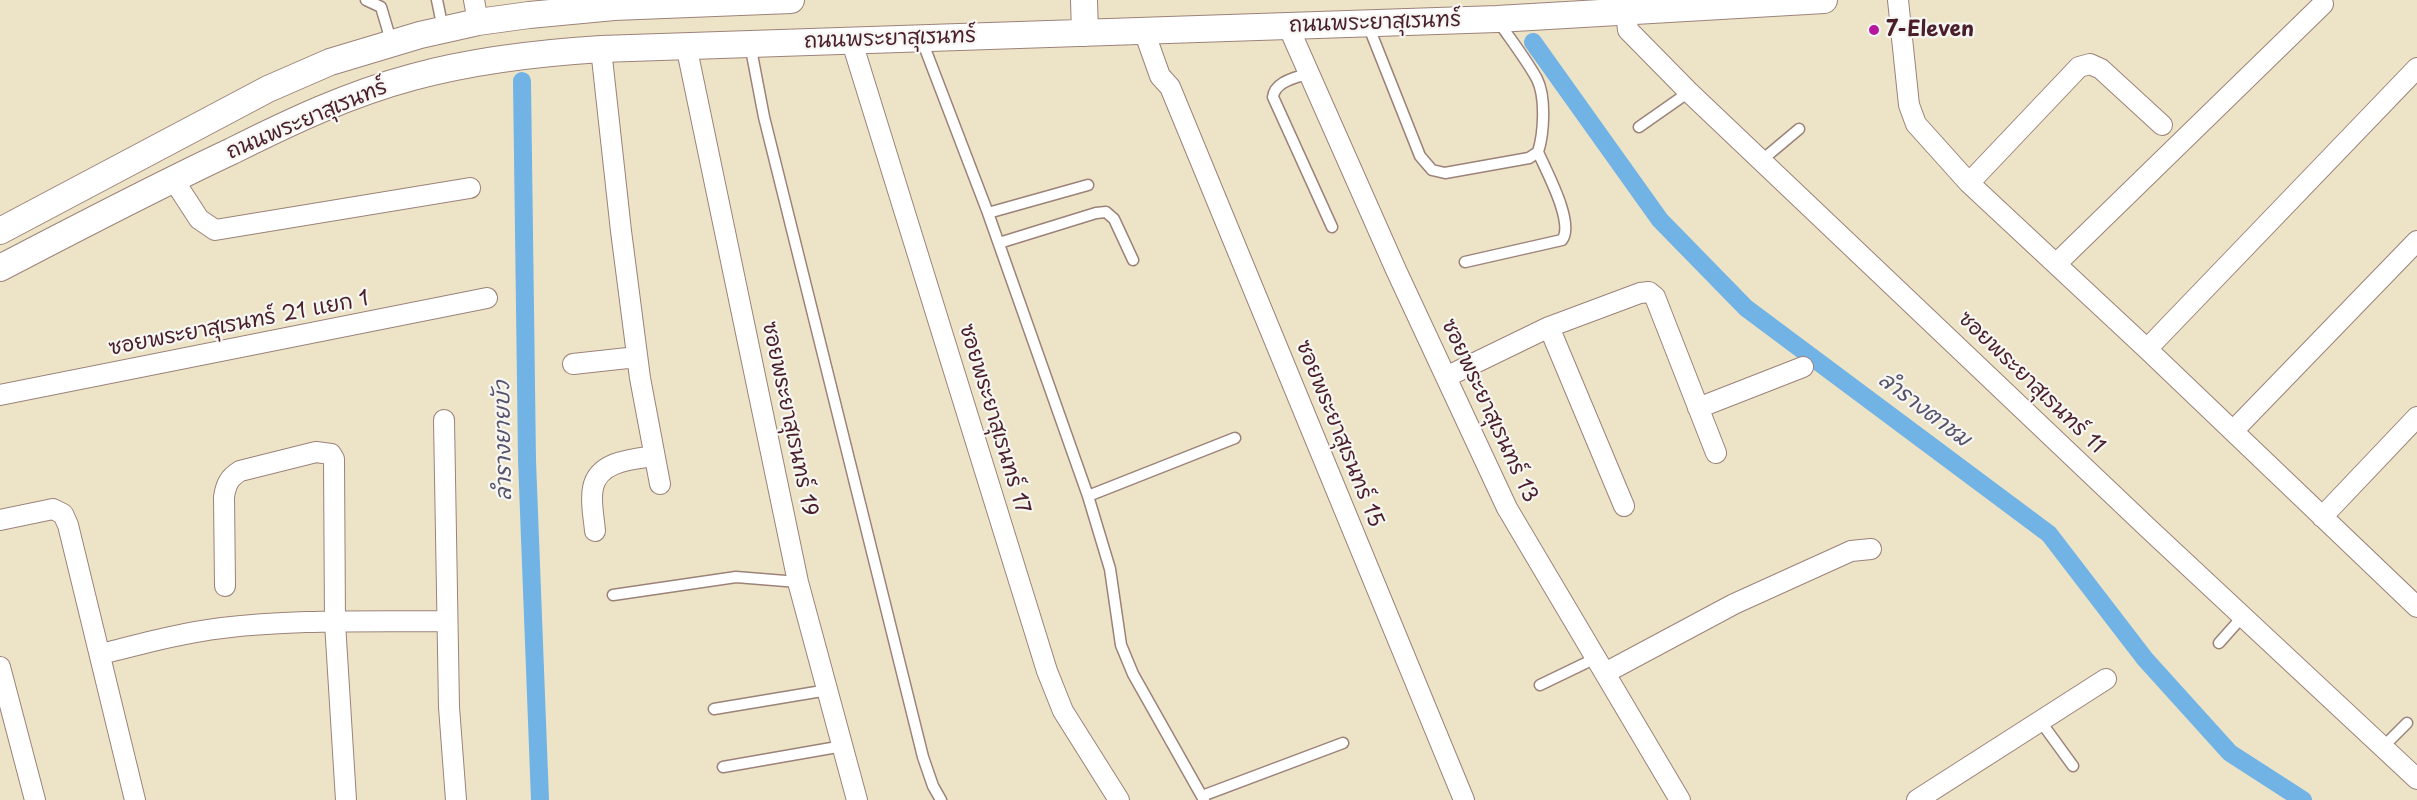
<!DOCTYPE html>
<meta charset="utf-8">
<style>
body{margin:0}
canvas{display:block;background:#ede4c7}
</style>
<canvas width="2417" height="800"></canvas>
<script>
const g = document.querySelector('canvas').getContext('2d');
g.lineJoin = 'round';
function strokePath(path, color, width, dash) { g.strokeStyle = color; g.lineWidth = width; g.lineCap = dash ? 'butt' : 'round'; g.setLineDash(dash || []); g.stroke(path); }
function write(font, color, halo, rows, align = 'center') {
  g.font = font + ' "Playpen Sans","Playpen Sans Thai",sans-serif'; g.lineWidth = 4.5; g.setLineDash([]); g.textBaseline = 'middle'; g.strokeStyle = halo; g.fillStyle = color; for (const [text, x, y, turn = 0] of rows) {
    g.save(); g.translate(x, y); g.rotate((+turn || 0) * Math.PI / 180); g.textAlign = isNaN(turn) ? turn : align; if (halo) g.strokeText(text, 0, 0); g.fillText(text, 0, 0); g.restore();
  }
}
const canal = new Path2D(`
 M1533,42L1660,220L1746,308L2049,534L2145,659L2230,753L2303,800
 M522,81L527,460L540,800`);
const service = new Path2D(`
 M366,0L381,7L392,44
 M437,0L443,29
 M1368,25L1420,156L1432,170L1445,173L1529,158L1538,152C1544,133 1546,97 1537,79C1526,59 1511,40 1498,21
 M921,38L988,213L1088,496L1110,569L1121,645L1133,674L1204,800
 M750,44L764,117L923,757L933,786L941,800
 M1309,73C1296,78 1275,81 1273,97L1332,227
 M1639,127L1689,92
 M1762,160L1799,129
 M988,213L1088,185
 M999,243L1096,213L1106,212L1114,219L1133,260
 M1465,262L1562,240C1575,223 1546,171 1538,152
 M1088,496L1235,438
 M613,595L736,577L798,582
 M2219,643L2243,616
 M1540,685L1596,658
 M714,709L828,690
 M2041,722L2073,766
 M2383,747L2407,723
 M723,767L843,746
 M1202,796L1343,743`);
const minor = new Path2D(`
 M474,0L478,22
 M1898,0L1909,105L1916,124L1969,183L2147,349L2417,607
 M1626,13L1628,30L1689,92L2149,529L2417,779
 M1288,26L1396,270L1507,508L1680,800
 M1144,31L1160,76L1170,87L1464,800
 M851,39L1047,671L1063,711L1119,800
 M686,45L798,582L857,800
 M601,49L621,231L640,378L660,484
 M173,179L199,219L215,230L470,188
 M1969,183L2079,67L2090,64L2101,69L2162,125
 M2056,264L2323,4
 M1549,327L1624,506
 M2147,349L2417,68
 M573,364L637,357
 M1446,377L1549,327L1640,293L1649,292L1655,297L1716,453
 M0,395L487,298
 M1698,408L1803,367
 M444,420L449,707L456,800
 M2233,431L2417,241
 M2322,517L2417,417
 M0,520L53,509L63,514L68,525L135,800
 M595,531C594,518 590,501 593,488C598,461 633,459 654,456
 M225,586L224,497C226,484 229,478 240,471L316,452L331,454L334,459L335,623L346,800
 M101,654C141,644 181,633 222,628C296,619 372,622 447,621
 M0,667L35,800
 M1605,673L1734,604L1851,551L1871,549
 M1917,800L2106,679`);
const tertiary = new Path2D(`
 M1084,0L1085,33
 M0,231L268,89L330,62L420,35L478,22L529,15L614,7L791,0
 M0,268C77,228 153,188 232,151C290,122 349,94 413,77C475,60 537,53 601,49L1497,19L1824,0`);
const markers = [
 [1874,30,6,"#b5179e"]
];
const streetNames = [
 ["ถนนพระยาสุเรนทร์",1375,23,-2],
 ["ถนนพระยาสุเรนทร์",890,39,-2],
 ["ถนนพระยาสุเรนทร์",307,120,-23],
 ["ซอยพระยาสุเรนทร์ 21 แยก 1",239,324,-11],
 ["ซอยพระยาสุเรนทร์ 11",2031,383,44],
 ["ซอยพระยาสุเรนทร์ 13",1489,411,65],
 ["ซอยพระยาสุเรนทร์ 19",789,419,78],
 ["ซอยพระยาสุเรนทร์ 17",994,419,73],
 ["ซอยพระยาสุเรนทร์ 15",1339,434,68]
];
const poiNames = [
 ["7-Eleven",1886,30]
];
const waterNames = [
 ["ลำรางตาชม",1924,410,37],
 ["ลำรางยายบัว",504,441,-91]
];
strokePath(canal, '#72b3e6', 18);
strokePath(service, '#9c8279', 13);
strokePath(minor, '#9c8279', 22);
strokePath(tertiary, '#9c8279', 28);
strokePath(service, '#fff', 10);
strokePath(minor, '#fff', 20);
strokePath(tertiary, '#fff', 26);
for (const [x, y, r, color] of markers) { const dot = new Path2D(); dot.arc(x, y, r, 0, 2 * Math.PI); g.fillStyle = color; g.fill(dot); strokePath(dot, '#f6f6f2', 2); }
write('21px', '#4a1f2b', '#f6f6f2', streetNames);
write('bold 21px', '#4a1f2b', '#f6f6f2', poiNames, 'left');
write('italic 22px', '#58536c', '#f6f6f2', waterNames);
</script>
